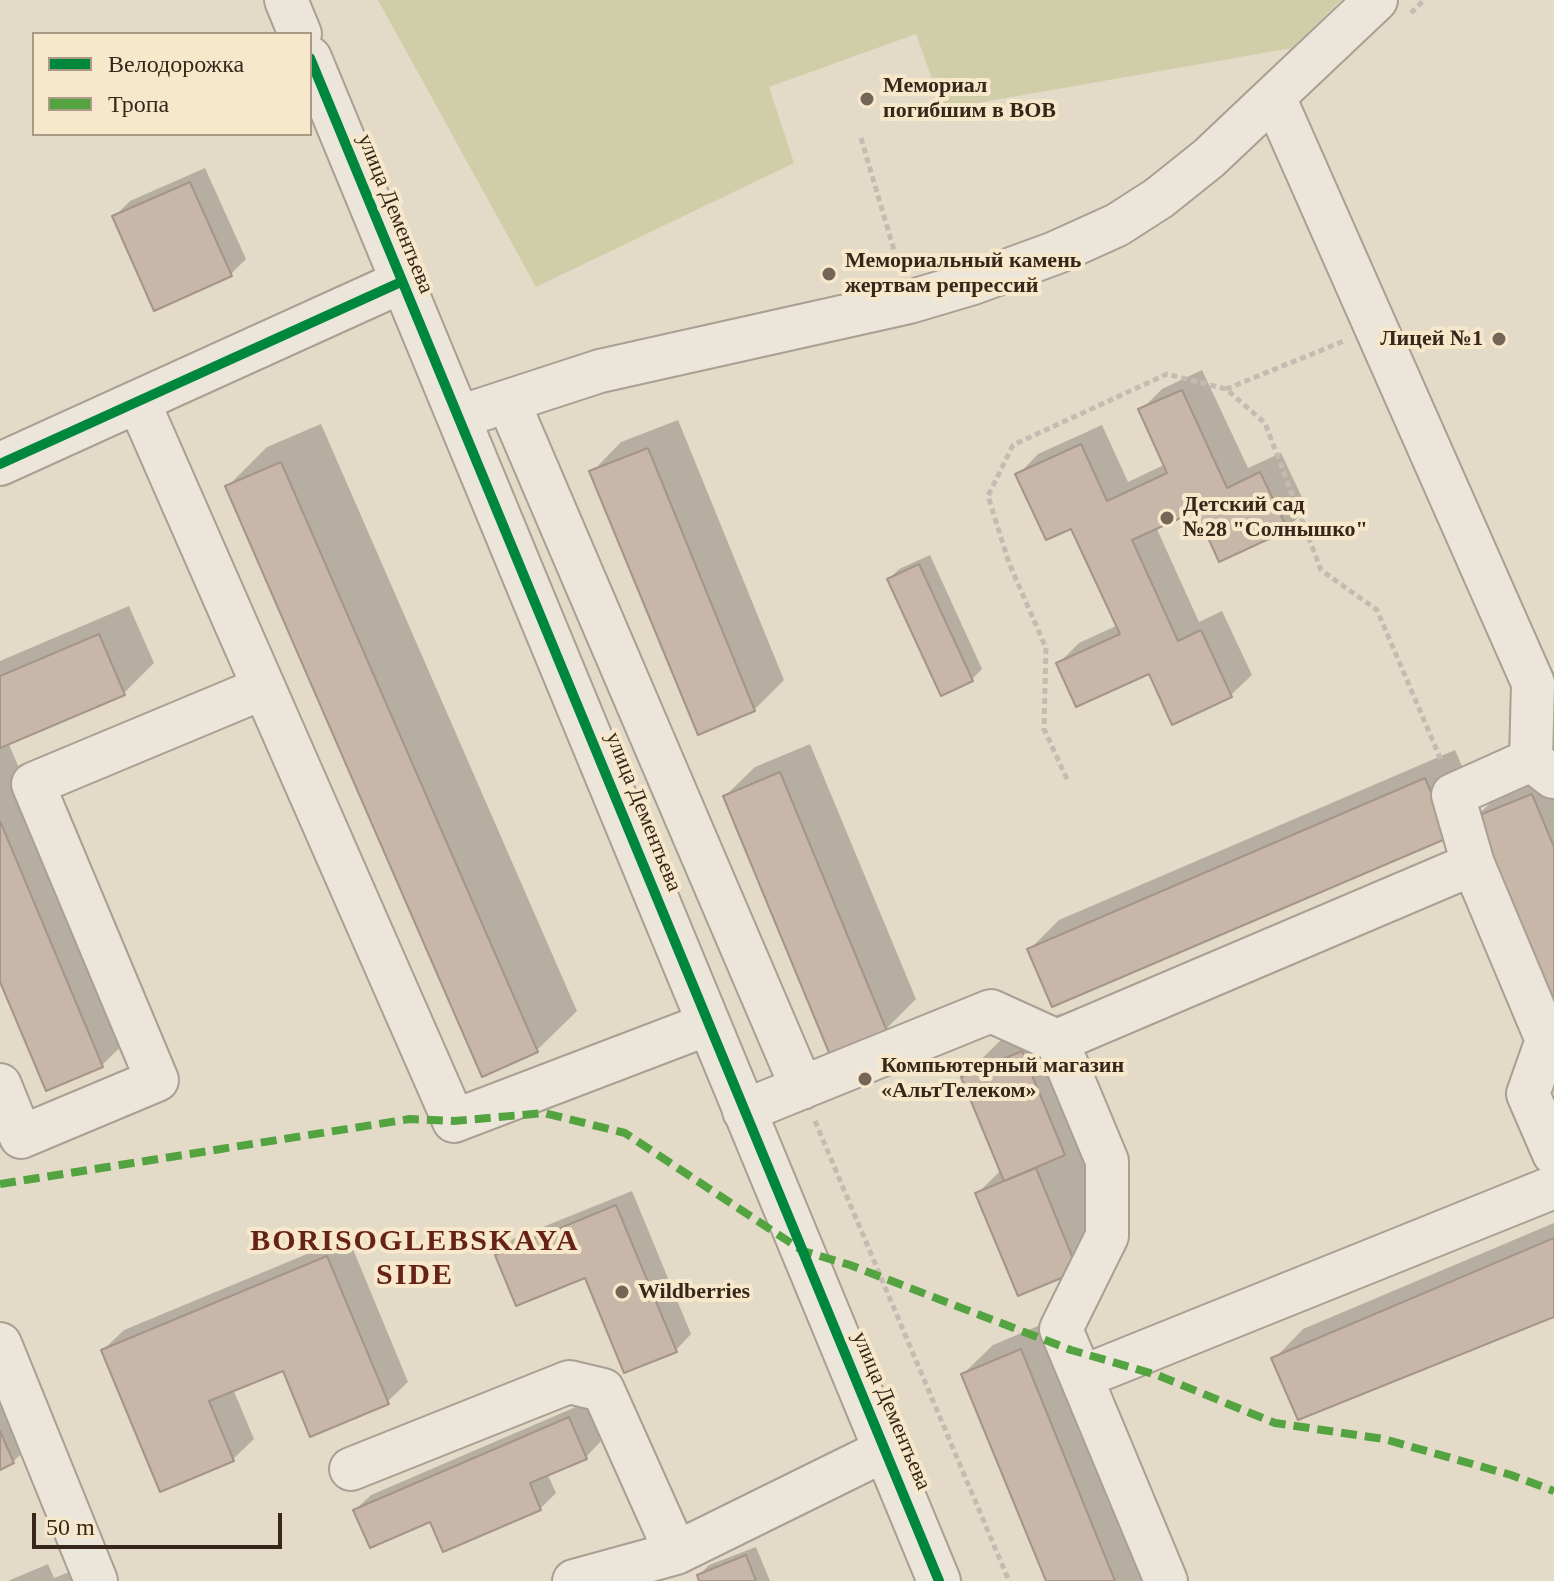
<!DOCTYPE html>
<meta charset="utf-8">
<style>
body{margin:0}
#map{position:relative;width:1554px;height:1581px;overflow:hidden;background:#e4dac8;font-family:Georgia,serif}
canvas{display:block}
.legend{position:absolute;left:32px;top:32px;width:280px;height:104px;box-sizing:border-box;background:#f7e8cc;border:2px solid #aa9a85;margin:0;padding:10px 14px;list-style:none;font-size:24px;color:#37261a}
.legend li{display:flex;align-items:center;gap:16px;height:40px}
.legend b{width:40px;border:2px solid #aa9a85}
.scale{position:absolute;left:32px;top:1513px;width:250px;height:36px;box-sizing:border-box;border:4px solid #37261a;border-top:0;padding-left:10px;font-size:24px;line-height:28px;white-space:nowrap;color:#37261a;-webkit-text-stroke:6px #f7e8cc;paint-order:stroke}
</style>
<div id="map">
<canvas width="1554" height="1581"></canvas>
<ul class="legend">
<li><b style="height:10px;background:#00873e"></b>Велодорожка</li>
<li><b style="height:10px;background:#53a340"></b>Тропа</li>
</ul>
<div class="scale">50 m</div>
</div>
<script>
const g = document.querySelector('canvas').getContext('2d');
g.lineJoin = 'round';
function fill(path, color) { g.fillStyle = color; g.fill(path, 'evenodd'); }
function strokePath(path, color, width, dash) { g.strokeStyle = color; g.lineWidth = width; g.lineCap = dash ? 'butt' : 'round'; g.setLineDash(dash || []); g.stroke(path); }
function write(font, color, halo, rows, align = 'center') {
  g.font = font + ' Georgia,serif'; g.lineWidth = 8; g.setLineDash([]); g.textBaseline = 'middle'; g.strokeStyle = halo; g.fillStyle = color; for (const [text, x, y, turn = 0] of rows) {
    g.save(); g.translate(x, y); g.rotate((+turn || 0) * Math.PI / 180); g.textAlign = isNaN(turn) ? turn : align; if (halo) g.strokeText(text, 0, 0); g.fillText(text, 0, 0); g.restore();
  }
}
const cemetery = new Path2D(`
 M378,0H1341L1292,48L943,109L916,34L769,87L794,163L536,287Z`);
const shadow = new Path2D(`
 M205,168L246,259L230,275L115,216L130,201Z
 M1202,370L1248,468L1281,453L1307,508L1287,529L1197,509L1156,527L1199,622L1222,611L1252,675L1231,695L1150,672L1059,663L1079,643L1118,625L1072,526L1018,475L1038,454L1102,425L1128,482L1166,464L1141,410L1162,389Z
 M678,420L784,680L754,710L592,472L621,442Z
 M321,424L577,1011L537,1050L483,1074L227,487L267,447Z
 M930,555L982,669L972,679L889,579L899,569Z
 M129,606L154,663L124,693L8,742L132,1036L102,1065L0,977V661Z
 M810,744L916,999L886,1029L725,796L755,767Z
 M1455,750L1479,805L1029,950L1059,920Z
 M1554,768V1011L1474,819L1504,789Z
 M1062,1013L1104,1114L1117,1230L1077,1269L977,1194L1002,1169L963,1077L1003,1038Z
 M632,1191L691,1334L676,1350L586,1276L497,1255L513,1239Z
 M1554,1223V1315L1274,1359L1303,1329Z
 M348,1237L408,1382L387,1402L284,1368L233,1389L254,1439L233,1459L103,1350L124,1330Z
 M1050,1321L1157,1581H1049L963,1374L993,1345Z
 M0,1335L43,1432L13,1462L0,1468Z
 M585,1403L601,1441L586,1457L547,1473L556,1493L540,1509L355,1510L371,1495Z
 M756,1547L770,1581H701L699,1575L709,1565Z
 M92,1563L99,1581H8L48,1564L54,1578Z`);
const building = new Path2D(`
 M190,182L232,276L154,311L112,216Z
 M1182,390L1227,488L1260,472L1288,530L1219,562L1196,511L1132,540L1178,641L1201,630L1232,697L1172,725L1149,674L1076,707L1056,663L1120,634L1071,529L1046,540L1015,474L1081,444L1107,501L1167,473L1138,409Z
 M648,448L755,711L698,735L589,471Z
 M281,462L538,1052L482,1077L225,486Z
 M919,564L973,681L941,696L887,579Z
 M99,634L125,695L0,748V676Z
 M780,772L887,1031L830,1055L723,796Z
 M1425,778L1450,837L1052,1007L1027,949Z
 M1532,794L1554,847V1017L1472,818Z
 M0,821L103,1067L46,1091L0,982Z
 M1022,1051L1065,1155L1004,1181L961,1077Z
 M1036,1168L1078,1271L1018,1296L975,1193Z
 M616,1205L677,1352L624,1373L585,1278L516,1306L495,1255Z
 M1554,1238V1317L1298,1420L1271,1358Z
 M327,1256L389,1404L310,1437L283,1371L209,1401L234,1461L160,1492L101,1350Z
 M1021,1349L1115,1581H1046L961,1374Z
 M569,1417L587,1459L530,1483L541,1510L443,1552L430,1522L370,1548L353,1510Z
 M0,1431L14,1463L0,1470Z
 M746,1555L756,1581H699L697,1575Z`);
const path = new Path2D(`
 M1411,13L1424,0
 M861,138L899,267
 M1226,389L1344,341
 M1067,779L1044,729L1046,648L1009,563L988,496L1013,445L1167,374L1226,389L1265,423L1321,570L1377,610L1441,760
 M815,1121L1009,1581`);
const minor = new Path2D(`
 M286,0L300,34
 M310,58L939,1581
 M1274,97L1533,683L1531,760
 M508,401L802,1088
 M139,403L454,1121L708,1024
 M459,417L600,371L909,302L973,283L1055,253L1117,225L1159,198L1209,158L1376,0
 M0,464L401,282
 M1473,864L1453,795L1531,760L1553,777
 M1057,1041L1107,1161V1236L1061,1329L1166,1581
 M0,1085L21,1137L157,1080L33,784L263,688
 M744,1111L991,1011L1057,1041L1473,864L1547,1040L1528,1094L1554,1154
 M0,1344L96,1581
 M1082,1377L1554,1187
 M351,1469L569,1382L603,1390L676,1553
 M574,1581L676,1553L885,1450`);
const quiet = new Path2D(`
 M0,1184L410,1119L454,1121L544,1113L625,1133L803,1251L850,1265L1071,1350L1157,1375L1275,1423L1384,1439L1511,1475L1554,1491`);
const cycleway = new Path2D(`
 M310,58L939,1581
 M0,464L401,282`);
const markers = [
 [867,99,8,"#746557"],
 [829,274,8,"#746557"],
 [1499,339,8,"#746557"],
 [1167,518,8,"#746557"],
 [865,1079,8,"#746557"],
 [622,1292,8,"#746557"]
];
const poiNames = [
 ["Мемориал",883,86],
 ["погибшим в ВОВ",883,111],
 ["Мемориальный камень",845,261],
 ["жертвам репрессий",845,286],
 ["Лицей №1",1483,339,"right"],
 ["Детский сад",1183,505],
 ["№28 \"Солнышко\"",1183,530],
 ["Компьютерный магазин",881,1066],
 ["«АльтТелеком»",881,1091],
 ["Wildberries",638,1292]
];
const streetNames = [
 ["улица Дементьева",395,214,68],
 ["улица Дементьева",643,812,68],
 ["улица Дементьева",891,1411,67]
];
const districtNames = [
 ["BORISOGLEBSKAYA",415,1242],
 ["SIDE",415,1276]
];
fill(cemetery, '#d0cda9');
fill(shadow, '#0003');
fill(building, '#c8b7a9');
strokePath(building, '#a49588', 2);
strokePath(minor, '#a99f92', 46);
strokePath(path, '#c4bcb1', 5, [6, 4]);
strokePath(minor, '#ece5da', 42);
strokePath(quiet, '#53a340', 8, [16, 8]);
strokePath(cycleway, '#00873e', 10);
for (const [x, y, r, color] of markers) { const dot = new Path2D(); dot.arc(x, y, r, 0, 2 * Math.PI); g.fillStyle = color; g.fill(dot); strokePath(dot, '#f7e8cc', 3); }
write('bold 22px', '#37261a', '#f7e8cc', poiNames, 'left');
write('22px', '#37261a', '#f7e8cc', streetNames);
g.letterSpacing = '2px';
write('bold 30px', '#662217', '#f7e8cc', districtNames);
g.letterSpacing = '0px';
</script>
